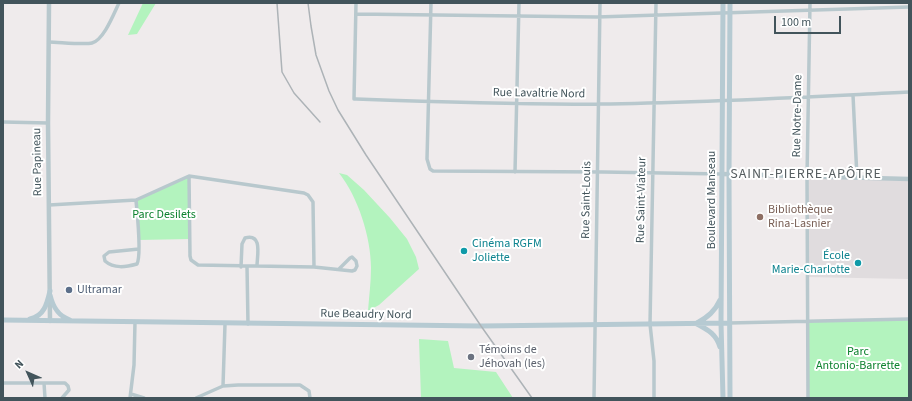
<!DOCTYPE html>
<meta charset="utf-8">
<style>
body{margin:0}
#map{position:relative;width:912px;height:401px;overflow:hidden;background:#efebec;font-family:"Source Sans 3",sans-serif}
canvas{display:block}
.frame{position:absolute;inset:0;border:4px solid #42545b;pointer-events:none}
.north{position:absolute;left:8px;top:353px;width:40px;height:40px;-webkit-text-stroke:3px #fff;paint-order:stroke;rotate:315deg;font-size:11px;font-weight:700;line-height:16px;text-align:center;color:#42545b}
.north::after{content:'';display:block;margin:auto;width:14px;height:18px;background:#42545b;clip-path:polygon(50% 0,100% 100%,50% 72%,0 100%)}
.scale{position:absolute;left:774px;top:16px;width:67px;height:18px;box-sizing:border-box;border:2px solid #42545b;border-top:0;padding-left:5px;font-size:12px;line-height:14px;white-space:nowrap;color:#42545b;-webkit-text-stroke:3px #fff;paint-order:stroke}
</style>
<div id="map">
<canvas width="912" height="401"></canvas>
<div class="frame"></div>
<div class="north">N</div>
<div class="scale">100 m</div>
</div>
<script>
const g = document.querySelector('canvas').getContext('2d');
g.lineJoin = 'round';
function fill(path, color) { g.fillStyle = color; g.fill(path, 'evenodd'); }
function strokePath(path, color, width, dash) { g.strokeStyle = color; g.lineWidth = width; g.lineCap = dash ? 'butt' : 'round'; g.setLineDash(dash || []); g.stroke(path); }
function write(font, color, halo, rows, align = 'center') {
  g.font = font + ' "Source Sans 3",sans-serif'; g.lineWidth = 4; g.setLineDash([]); g.textBaseline = 'middle'; g.strokeStyle = halo; g.fillStyle = color; for (const [text, x, y, turn = 0] of rows) {
    g.save(); g.translate(x, y); g.rotate((+turn || 0) * Math.PI / 180); g.textAlign = isNaN(turn) ? turn : align; if (halo) g.strokeText(text, 0, 0); g.fillText(text, 0, 0); g.restore();
  }
}
const education = new Path2D(`
 M807,177L909,179V279L807,277Z`);
const green = new Path2D(`
 M143,3H156L137,34L128,35Z
 M339,173L347,175L364,190L390,218L407,239L416,257L419,269L379,305L368,311C369,297 371,282 371,268C371,237 358,197 339,173Z
 M189,176L190,239L138,240L136,200Z
 M909,319V398H808L807,320Z
 M419,339L448,341L454,368L496,372L513,398H421Z`);
const minor = new Path2D(`
 M356,3L354,99C436,102 517,105 599,104C702,103 806,97 909,92
 M431,3L427,159L430,169L433,171L603,172L722,174
 M356,14L597,17L909,7
 M49,42C58,42 84,45 92,43C104,40 114,13 119,3
 M853,95L857,178
 M3,122L48,123
 M515,172L519,3
 M189,176L190,256L191,260L198,265L314,267L352,271L355,270L357,266L356,261L352,257L350,258L339,269
 M136,200C137,213 142,254 137,264C126,267 114,269 105,261L104,256L109,252L139,249
 M49,205L136,200L189,176L304,193L308,195L313,202L314,267
 M247,266L248,324
 M241,267L242,244L245,238C263,233 257,256 257,266
 M729,323L909,319
 M3,383H65L68,386L69,390L62,398
 M44,383L45,398
 M223,386L225,324
 M131,394L144,398
 M130,398L134,365L135,322
 M196,398L223,386L238,385H300L309,391L310,398
 M594,398L600,3
 M654,398V361L650,324L656,3
 M808,398L807,177L810,3`);
const tertiary = new Path2D(`
 M49,3L48,123L50,321
 M722,174L909,179`);
const secondary = new Path2D(`
 M723,3L721,323L723,398
 M730,3L729,175L730,398
 M50,295C53,307 58,316 70,320
 M30,319C44,316 47,304 50,291
 M3,320L481,326L729,323
 M697,323C708,317 715,311 720,300
 M697,324C708,330 716,334 720,347`);
const rail = new Path2D(`
 M277,3L282,72L294,93L320,122
 M308,3L311,26L316,55L329,91L338,110L366,155L481,326L532,398`);
const markers = [
 [760,217,4,"#8d6e63"],
 [464,251,4,"#0f9aa8"],
 [858,263,4,"#0f9aa8"],
 [69,290,4,"#5c6f8a"],
 [471,357,4,"#6b7280"]
];
const streetNames = [
 ["Rue Lavaltrie Nord",539,94,1],
 ["Rue Notre-Dame",798,116,-89],
 ["Rue Papineau",38,162,-91],
 ["Rue Saint-Louis",587,200,-89],
 ["Rue Saint-Viateur",642,200,-89],
 ["Boulevard Manseau",712,200,-90],
 ["Rue Beaudry Nord",366,315,1]
];
const educationNames = [
 ["Bibliothèque",768,210],
 ["Rina-Lasnier",768,224]
];
const parkNames = [
 ["Parc Desilets",164,215],
 ["Parc",858,352],
 ["Antonio-Barrette",858,366]
];
const cultureNames = [
 ["Cinéma RGFM",472,244],
 ["Joliette",472,258],
 ["École",850,256,"right"],
 ["Marie-Charlotte",850,270,"right"]
];
const serviceNames = [
 ["Ultramar",77,290]
];
const worshipNames = [
 ["Témoins de",479,350],
 ["Jéhovah (les)",479,364]
];
const quarterNames = [
 ["SAINT-PIERRE-APÔTRE",806,175]
];
fill(education, '#e0dcde');
fill(green, '#b3f3be');
strokePath(minor, '#b8c8cd', 3.5);
strokePath(tertiary, '#b8c8cd', 4.5);
strokePath(secondary, '#b6cad2', 5);
strokePath(rail, '#adb3b7', 1.5);
for (const [x, y, r, color] of markers) { const dot = new Path2D(); dot.arc(x, y, r, 0, 2 * Math.PI); g.fillStyle = color; g.fill(dot); strokePath(dot, '#fff', 1.5); }
write('12px', '#42545b', '#fff', streetNames);
write('12px', '#785e54', '#fff', educationNames, 'left');
write('12px', '#0d822f', '#fff', parkNames);
write('12px', '#0d838f', '#fff', cultureNames, 'left');
write('12px', '#4e5e75', '#fff', serviceNames, 'left');
write('12px', '#5b616d', '#fff', worshipNames, 'left');
g.letterSpacing = '1px';
write('14px', '#575e61', '#fff', quarterNames);
g.letterSpacing = '0px';
</script>
